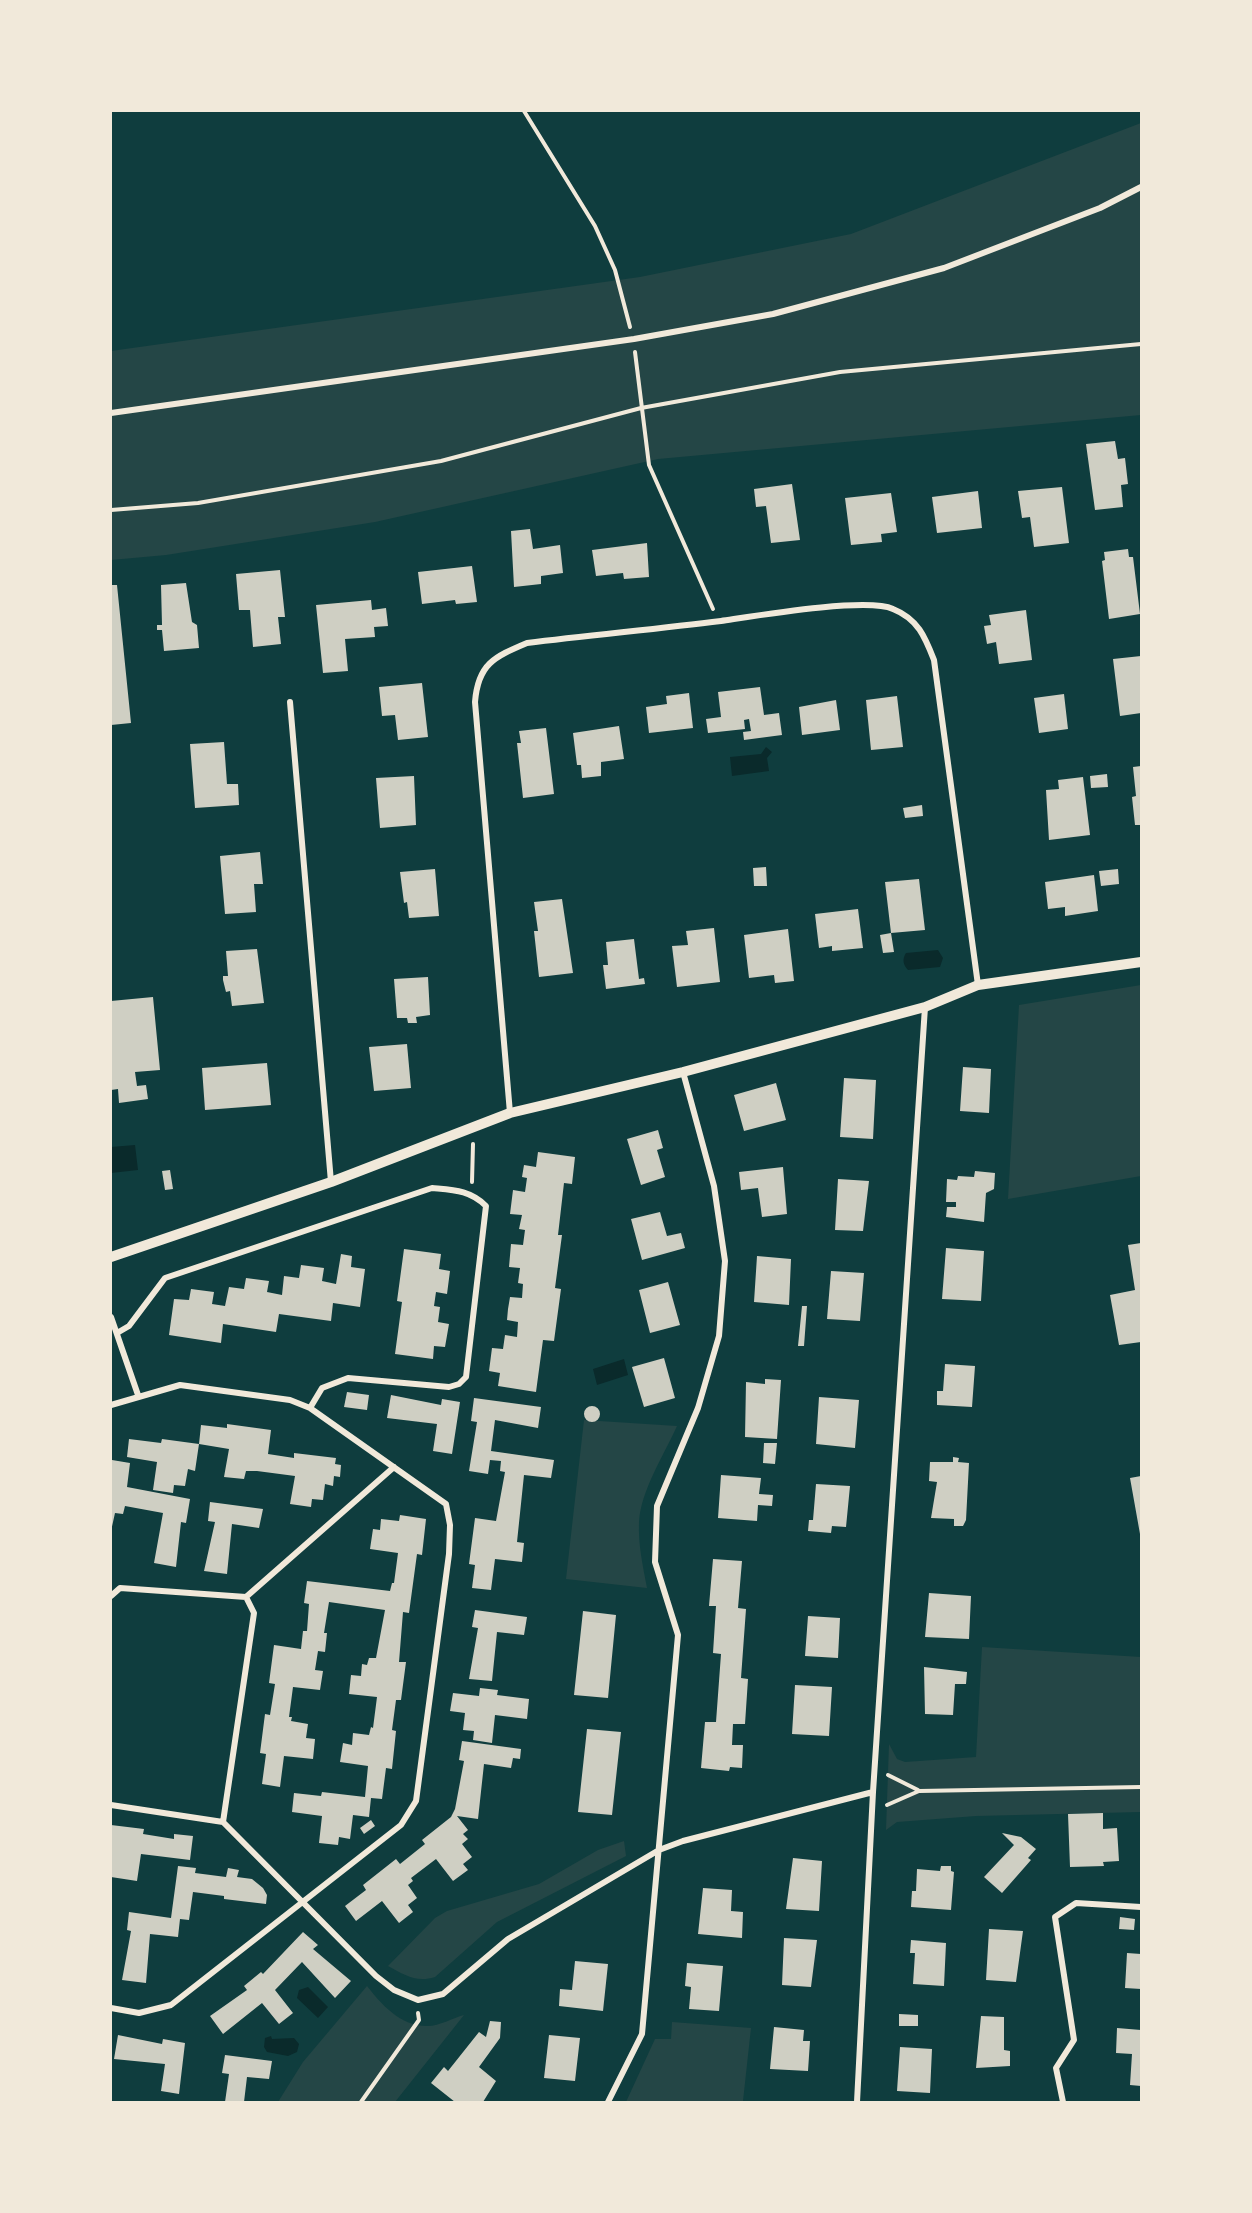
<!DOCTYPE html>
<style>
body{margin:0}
#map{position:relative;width:1252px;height:2213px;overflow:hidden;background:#0f3d3e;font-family:Arial,sans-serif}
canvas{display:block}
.frame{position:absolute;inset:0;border:112px solid #f1e9da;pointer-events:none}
</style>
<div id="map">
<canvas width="1252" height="2213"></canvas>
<div class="frame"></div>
</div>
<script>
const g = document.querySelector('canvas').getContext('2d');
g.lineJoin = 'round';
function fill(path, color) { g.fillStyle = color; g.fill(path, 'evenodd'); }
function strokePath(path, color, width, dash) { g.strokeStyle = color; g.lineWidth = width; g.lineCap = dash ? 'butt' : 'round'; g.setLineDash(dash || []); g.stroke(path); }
const green = new Path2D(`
 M1141,123V415L658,459L375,522L166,555L111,560V351L640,277L851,234Z
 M1141,985V1176L1008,1199L1019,1005Z
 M584,1420L677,1426C664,1455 641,1490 639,1522C638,1545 643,1566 647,1588L566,1579Z
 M982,1647L1141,1657V1812L976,1816L897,1822L886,1830L889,1744L897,1759L905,1762L976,1757Z
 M624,1841L626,1856L497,1922L435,1977C416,1983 405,1975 388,1966L435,1918L447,1911L539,1884L598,1850Z
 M367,1986C381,2004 401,2027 428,2026C439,2026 453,2018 464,2015L395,2102H278L303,2062Z
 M672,2022L751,2028L743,2101L626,2102L655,2039H671Z`);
const water = new Path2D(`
 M766,747L772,752L767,758L769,771L732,776L730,757L761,754Z
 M938,950L943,958L940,967L908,970C903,965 902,959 906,953Z
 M135,1145L138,1170L111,1173V1147Z
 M624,1359L628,1375L597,1385L593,1369Z
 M308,1987L328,2007L318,2018L297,1998L299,1990Z
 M271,2036L272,2039L294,2038L299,2044L297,2052L288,2056L267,2052L264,2047L265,2038Z`);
const building = new Path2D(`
 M1115,441L1118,459L1125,458L1128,484L1121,485L1123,507L1095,510L1086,444Z
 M792,484L800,540L771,543L766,506L756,507L754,489Z
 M1062,487L1069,543L1034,547L1030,517L1022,518L1018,491Z
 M978,491L982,528L937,533L932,497Z
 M891,493L897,532L881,534L882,542L851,545L845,498Z
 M530,529L533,549L560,545L563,573L541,576V584L514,587L511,531Z
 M647,543L649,577L624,579L623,573L596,576L592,550Z
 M1128,549L1129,557H1133L1140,614L1109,619L1102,561L1105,560L1104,552Z
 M472,566L477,602L456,604L455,600L422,604L418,572Z
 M280,570L285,617H278L281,644L253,647L250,610H239L236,574Z
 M186,583L192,622L197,625L199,648L164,651L162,630H157V625H162L161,585Z
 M111,585H117L131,723L111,725Z
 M371,600L372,610L386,608L388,626L374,627L375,637L345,639L348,671L323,673L316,605Z
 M1026,610L1032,660L999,664L996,642L987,644L984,626L991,625L989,615Z
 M1141,656V713L1120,716L1113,659Z
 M422,683L428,737L398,740L395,715L382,716L379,687Z
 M760,687L764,715L779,713L782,735L744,740L743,732L751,731L749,719L744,720L745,729L708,733L706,719L721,717L718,692Z
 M689,693L693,728L649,733L646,707L667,704L666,696Z
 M1064,694L1068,729L1039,733L1034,698Z
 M897,696L903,747L871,750L866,700Z
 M836,700L840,730L802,735L799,707Z
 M619,726L624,759L601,762V776L582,778L581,765H577L573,733Z
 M546,728L554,794L523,798L517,743H521L519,731Z
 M224,742L227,784H238L239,805L195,808L190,744Z
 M1141,766V825H1135L1132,797L1136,796L1133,767Z
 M1107,774L1108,787L1091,788L1090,776Z
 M414,776L416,825L380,828L376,778Z
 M1083,777L1090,835L1049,840L1046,790L1059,789L1058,780Z
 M922,805L923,816L905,818L903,808Z
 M260,852L263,884H254L256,912L225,914L220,856Z
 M766,867L767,886H754L753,868Z
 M435,869L439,916L409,918L407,902L404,903L400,872Z
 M1118,869L1119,884L1101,886L1099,871Z
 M1094,875L1098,911L1065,916V907L1048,909L1045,882Z
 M919,879L925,930L891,933L885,882Z
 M562,899L573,973L539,977L534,931H538L534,902Z
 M858,909L863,948L832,951V946L819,948L815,914Z
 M714,928L720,982L677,987L672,946L688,945L686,931Z
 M788,929L794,981L775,983L774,975L749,978L744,935Z
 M891,933L894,952L883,953L880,935Z
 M634,939L639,979L644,978L645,984L606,989L603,965H608L606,942Z
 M257,949L264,1003L232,1006L230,991L226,992L223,980V976H228L226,951Z
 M428,977L430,1015L416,1017L417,1023H408L407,1018H397L394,979Z
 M153,997L160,1070L135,1072L137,1086L146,1085L148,1099L119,1103L118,1089L111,1090V1001Z
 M407,1044L411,1088L374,1091L369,1047Z
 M267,1063L271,1105L205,1110L202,1068Z
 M963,1067L991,1069L989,1113L960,1111Z
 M844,1078L876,1080L873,1139L840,1137Z
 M776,1083L786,1120L744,1131L734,1095Z
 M658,1130L663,1148L657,1150L665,1177L641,1185L627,1139Z
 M538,1152L575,1157L572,1184L564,1183L558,1235H562L555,1288L561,1289L554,1341L543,1340L536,1392L498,1386L500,1373L489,1371L492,1348L503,1349L505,1335L517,1337L518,1322L507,1320L508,1309L510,1297L522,1298L523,1284L518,1283L520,1268L509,1267L511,1244L523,1245L525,1230L519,1229L522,1215L510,1214L513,1190L525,1192L527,1178L522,1177L524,1165L536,1167Z
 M783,1167L787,1214L762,1217L758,1188L741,1190L739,1172Z
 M170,1170L173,1189L165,1190L162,1171Z
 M975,1171L995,1173L994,1189L986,1193L984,1222L946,1217L947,1207H956V1202H946L947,1179L957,1180L958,1176L974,1177Z
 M838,1179L869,1181L863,1231L835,1230Z
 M660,1212L667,1236L681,1233L685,1248L642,1260L631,1219Z
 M1141,1243V1342L1119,1345L1110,1295L1135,1290L1128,1245Z
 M946,1248L984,1251L981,1301L942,1299Z
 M404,1249L441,1254L439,1269L450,1271L447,1294L436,1292L434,1306L440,1307L438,1322L449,1324L445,1347L434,1346L433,1359L395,1354L402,1302L397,1301Z
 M341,1254L352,1256L351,1267L365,1269L360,1307L333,1303L331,1321L279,1314L276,1332L223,1324L221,1343L169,1335L174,1299L189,1300L191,1289L214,1292L212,1304L225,1306L229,1287L244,1289L246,1278L269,1281L267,1292L282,1295L284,1276L299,1278L301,1265L324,1268L322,1281L336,1284Z
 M757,1256L791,1259L789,1305L754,1302Z
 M831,1271L864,1273L860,1321L827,1319Z
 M668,1282L680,1325L650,1333L639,1290Z
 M802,1306H807L804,1346H798Z
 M664,1358L675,1398L644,1407L632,1367Z
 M945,1364L975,1366L972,1407L937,1405V1391H943Z
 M765,1379L781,1380L777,1439L745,1437L746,1382L765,1384Z
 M347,1392L369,1395L367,1410L344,1407Z
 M391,1395L441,1405L442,1399L460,1402L452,1454L433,1451L437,1424L387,1418Z
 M819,1397L859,1400L855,1448L816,1444Z
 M474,1398L541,1407L538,1428L495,1420L491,1451L554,1460L551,1478L524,1475L517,1542L524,1543L522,1562L495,1559L491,1590L472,1588L475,1565L469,1564L475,1518L496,1521L505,1472L500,1471L501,1461L490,1460L488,1474L469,1471L477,1422L471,1421Z
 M584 1414a8 8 0 1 1 16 0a8 8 0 1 1-16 0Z
 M227,1424L271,1430L268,1454L294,1458V1453L336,1458L335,1464L341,1465L340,1477L334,1476L333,1486L325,1484L323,1500L312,1499L311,1507L290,1504L295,1476L257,1471H246L244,1479L224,1477L229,1449L199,1444L201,1425L227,1428Z
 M129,1439L161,1443L162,1439L199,1444L195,1471L188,1469L185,1486L174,1485L173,1493L153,1490L157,1462L127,1457Z
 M764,1443H777L775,1464L763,1463Z
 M953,1457L959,1458L958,1462L969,1463L966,1520L963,1526H954V1519L931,1518L937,1482L929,1481L930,1462H953Z
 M112,1460L130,1463L127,1487L190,1499L186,1523L181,1522L176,1567L154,1563L163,1513L125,1506L123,1514L115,1513L111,1531Z
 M721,1475L761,1478L759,1494L773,1495L772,1506L758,1505L757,1521L718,1518Z
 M1141,1476V1534H1140L1130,1478Z
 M816,1484L850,1486L846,1527L832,1526L831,1533L808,1531L809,1520H813Z
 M210,1502L263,1509L259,1528L232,1524L227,1574L204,1571L215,1522L208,1521Z
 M400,1515L426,1519L422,1555L417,1554L409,1613L403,1612L399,1662H406L401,1700H396L392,1730L396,1731L392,1769L386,1768L382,1799L371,1798L369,1817L353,1815L350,1839L339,1837L338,1845L319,1843L322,1816L292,1812L294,1793L321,1796L322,1792L365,1797L368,1766L340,1762L343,1743L352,1745L353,1733L369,1735L371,1727L373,1728L377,1697L349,1694L351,1675L361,1676L362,1664L367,1665L369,1658H376L385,1610L329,1602L324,1633H327L325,1652L318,1651L315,1670L323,1671L320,1690L293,1687L289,1717H292L291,1721L308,1724L306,1738L315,1739L313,1759L284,1756L280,1787L262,1784L266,1754L260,1753L265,1714L270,1715L275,1684L269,1683L274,1645L301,1649L303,1631H307L309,1604L304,1603L307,1581L390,1591L392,1583H394L398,1553L370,1549L373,1529L380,1530L381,1519L399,1521Z
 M713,1559L742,1561L738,1608L746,1609L741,1678L748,1679L745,1724H733L732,1745H743L742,1768L730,1767L729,1771L701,1768L705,1722H716L721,1654L713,1653L716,1606H709Z
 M929,1593L971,1596L969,1639L925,1637Z
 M475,1610L527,1617L524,1635L497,1632L492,1681L469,1679L478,1628L472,1627Z
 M583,1611L616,1615L608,1698L574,1695Z
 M808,1616L840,1618L838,1658L805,1656Z
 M924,1667L967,1672L966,1684H955L953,1715L925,1714Z
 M795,1685L832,1687L829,1736L792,1734Z
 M480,1688L498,1690L497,1695L529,1699L527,1719L495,1715L492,1743L473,1740L474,1731L463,1730L465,1713L450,1711L453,1693L479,1696Z
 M587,1729L621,1732L612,1815L578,1812Z
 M462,1741L521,1749L520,1759L513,1758L511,1768L484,1764L478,1819L457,1816L468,1830L463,1834L468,1839L462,1844L472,1857L463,1864L468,1870L453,1881L436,1859L411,1878L413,1881L408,1885L417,1898L408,1905L413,1912L399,1923L382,1901L356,1921L345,1906L366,1890L363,1885L396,1859L400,1864L425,1844L422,1840L451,1817L455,1809L464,1761L459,1760Z
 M1103,1813V1829L1117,1828L1119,1861L1103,1862L1104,1866L1070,1867L1068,1814Z
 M371,1820L375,1826L364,1834L360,1828Z
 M111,1825L144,1829L143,1834L174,1839V1834L193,1836L190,1860L141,1854L137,1881L111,1877Z
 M1002,1833L1021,1837L1036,1849L1028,1858L1031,1860L1002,1893L984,1877L1014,1845Z
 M793,1858L822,1861L819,1911L786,1909Z
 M178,1866L196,1868L195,1873L226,1877L228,1868L239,1870L237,1877L252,1879L263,1888L267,1895L266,1904L224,1899V1896L193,1892L189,1920L180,1919L178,1937L150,1934L146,1983L122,1980L131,1931L127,1930L129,1912L171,1918Z
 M941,1866H951V1871L954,1872L951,1910L911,1907L912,1891H916L917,1869L940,1871Z
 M703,1888L732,1890L731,1911L743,1912L742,1938L698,1934Z
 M1120,1917L1135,1919L1134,1930L1119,1929Z
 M989,1929L1023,1931L1016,1982L986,1980Z
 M303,1932L318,1945L313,1949L351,1981L335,1998L302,1962L275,1990L293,2013L279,2024L262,2003L223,2034L210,2016L247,1990L244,1986L261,1972L263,1974Z
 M784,1938L817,1940L811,1987L782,1985Z
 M911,1940L946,1943L944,1986L913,1984L915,1953H910Z
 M1127,1953L1141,1954V1989L1125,1988Z
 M575,1961L608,1964L603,2011L559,2006L560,1989L572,1990Z
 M687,1963L723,1966L719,2011L689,2009L691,1987L685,1986Z
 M899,2014L918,2015V2026H899Z
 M981,2016L1004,2017V2050L1010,2051V2066L976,2068Z
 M490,2021L501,2022L500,2038L479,2067L496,2081L483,2102H455L431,2083L444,2067L448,2071L479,2032L486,2037Z
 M774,2027L804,2030L803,2041H810L808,2071L770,2069Z
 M1117,2028L1141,2030V2086L1130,2085L1132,2054L1116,2053Z
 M118,2035L162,2044L163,2039L185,2043L179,2094L161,2091L165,2064L114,2059Z
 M549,2035L580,2038L575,2081L544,2078Z
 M900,2047L932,2049L930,2093L897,2091Z
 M225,2055L272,2061L269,2079L247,2077L244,2102H225L229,2074L222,2073Z`);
const path = new Path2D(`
 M524,111L595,226L615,270L630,327
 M635,352L649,465L713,609
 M111,510L198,503L441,461L641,408L840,372L1141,344
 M472,1182L473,1144
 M888,1775L918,1790
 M887,1805L919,1791L1141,1787
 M361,2102L419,2020L418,2013`);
const minor = new Path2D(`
 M111,413L634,339L773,314L944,268L1100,208L1141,187
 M290,702L331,1182
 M510,1113L475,702C478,664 494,657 527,643C592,635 657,629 721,621C755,616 867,597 893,609C918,619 925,637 934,660L978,985
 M111,1317L138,1395
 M117,1333L129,1326L165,1278L432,1188C453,1190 470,1190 486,1206L466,1377L459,1384L449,1387L348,1378L322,1388L310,1408
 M111,1405L180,1385L290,1400L310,1408L446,1504L450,1525L449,1554L416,1801L401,1825L171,2005L139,2013L111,2008
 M111,1596L120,1588L246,1597L394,1467
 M111,1805L223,1822L376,1976L394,1990L418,2000L443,1994L508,1939L659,1850L683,1841L873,1792
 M223,1822L254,1613L246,1597
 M608,2102L642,2034L678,1635L655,1562L657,1506L698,1408L719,1336L725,1261L714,1186L683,1072
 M857,2102L873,1792L925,1007
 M1063,2102L1056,2068L1074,2040L1055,1917L1076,1903L1141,1907`);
const tertiary = new Path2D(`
 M111,1257L331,1182L510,1113L683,1072L925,1007L978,985L1141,962`);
fill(green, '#244646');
fill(water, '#0a2a2b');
fill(building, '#cfcfc3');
strokePath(path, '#f1e9da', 4);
strokePath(minor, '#f1e9da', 6);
strokePath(tertiary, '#f1e9da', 10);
</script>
